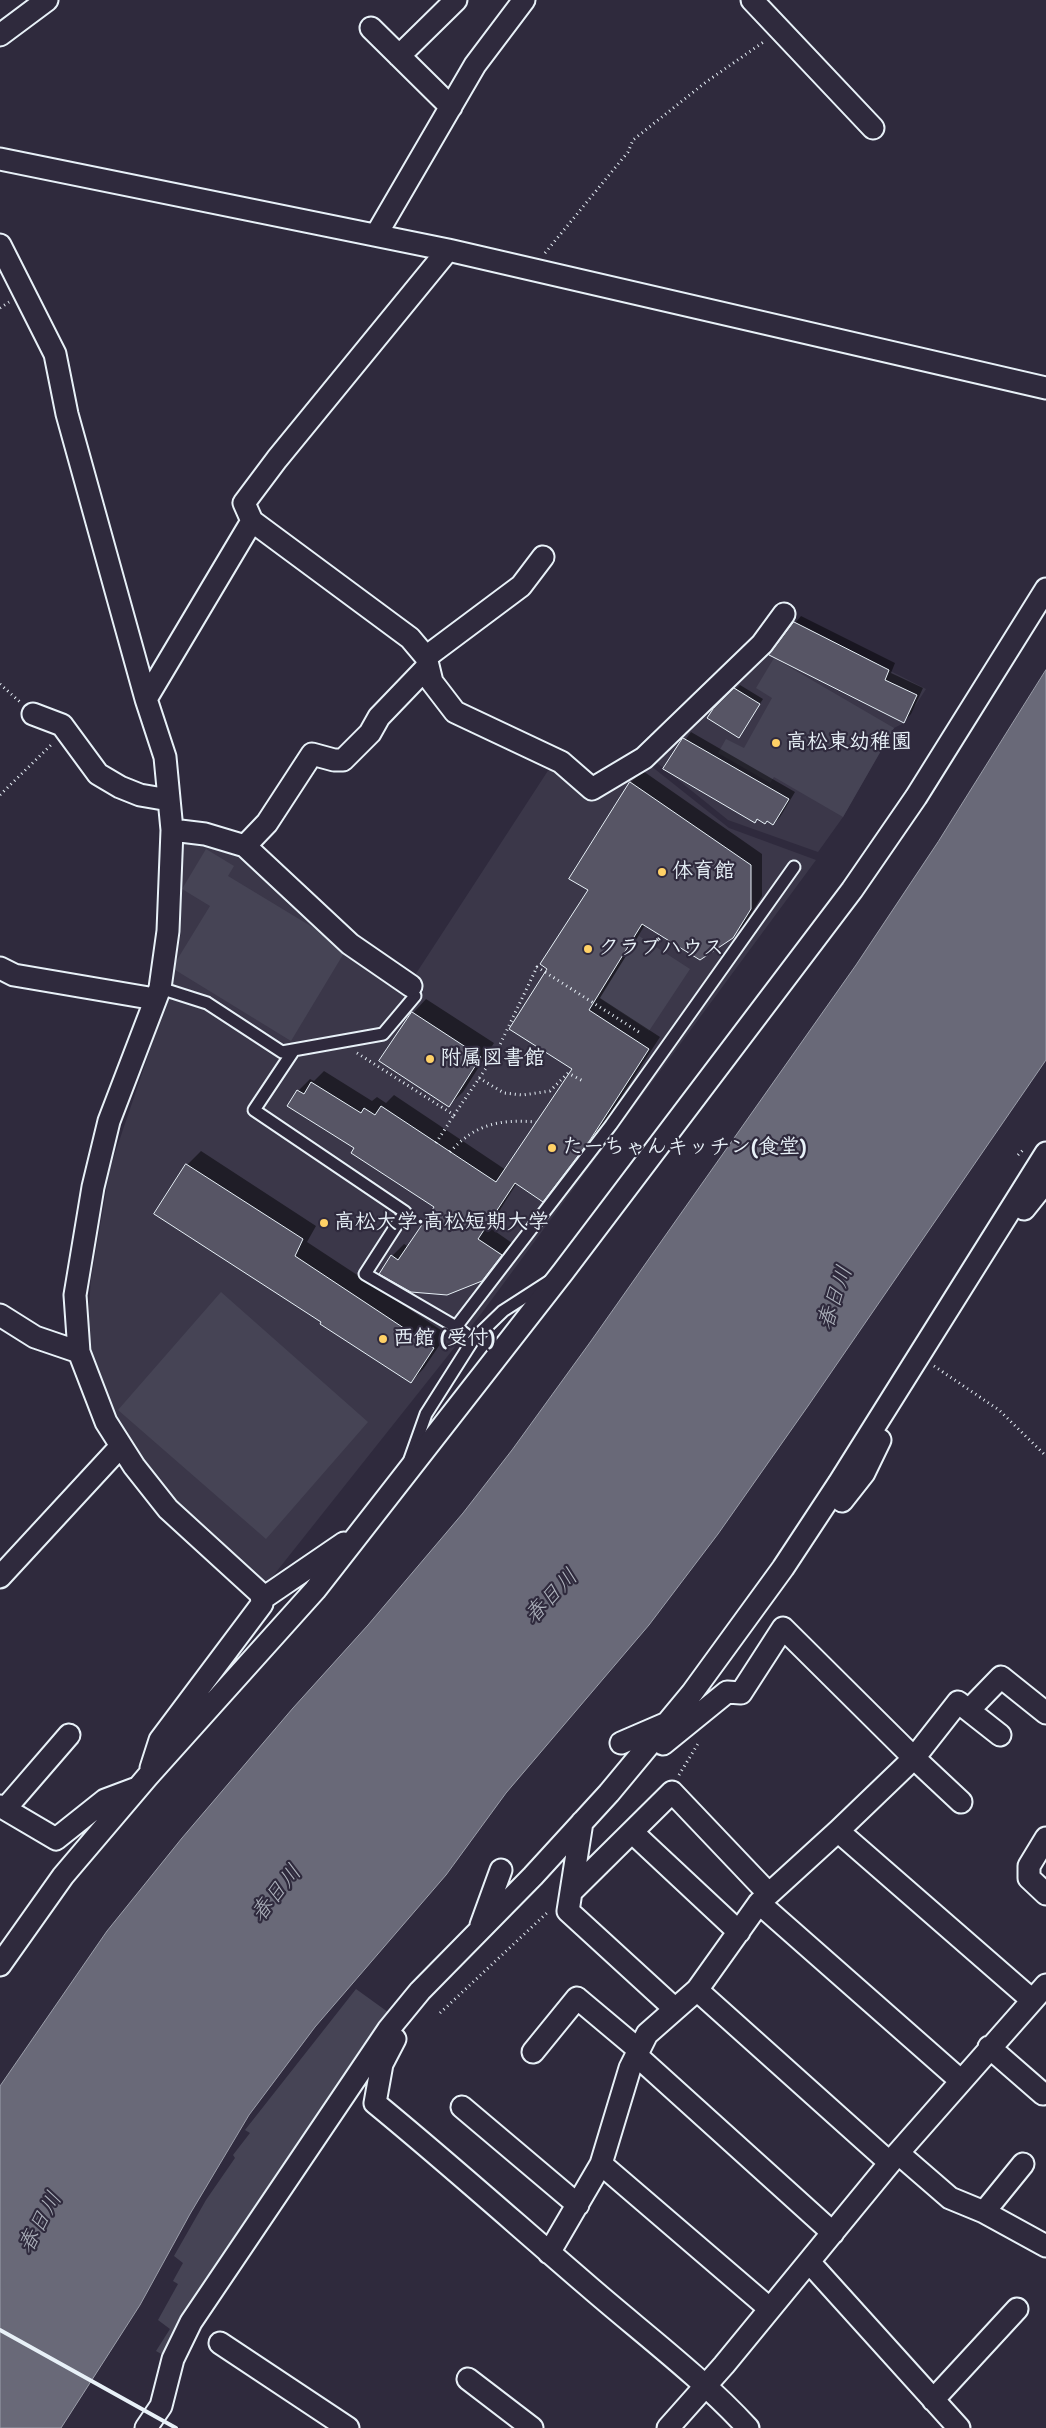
<!DOCTYPE html>
<meta charset="utf-8">
<style>
body{margin:0}
canvas{display:block;background:#2f2a3d}
</style>
<canvas width="1046" height="2428"></canvas>
<script>
const g = document.querySelector('canvas').getContext('2d');
g.lineJoin = 'round';
function fill(path, color) { g.fillStyle = color; g.fill(path, 'evenodd'); }
function strokePath(path, color, width, dash) { g.strokeStyle = color; g.lineWidth = width; g.lineCap = dash ? 'butt' : 'round'; g.setLineDash(dash || []); g.stroke(path); }
function write(font, color, halo, rows, align = 'center') {
  g.font = font + ' Itim,"Klee One",sans-serif'; g.lineWidth = 4.5; g.setLineDash([]); g.textBaseline = 'middle'; g.strokeStyle = halo; g.fillStyle = color; for (const [text, x, y, turn = 0] of rows) {
    g.save(); g.translate(x, y); g.rotate((+turn || 0) * Math.PI / 180); g.textAlign = isNaN(turn) ? turn : align; if (halo) g.strokeText(text, 0, 0); g.fillText(text, 0, 0); g.restore();
  }
}
const built = new Path2D(`
 M786,618L926,689L904,723L894,728L843,817L818,852L728,820L651,758Z
 M646,762L729,828L816,860L481,1314L265,1586L175,1501L115,1424L86,1347L91,1279L110,1168L169,994L181,933V838L241,852L406,989L553,763L604,792Z`);
const green = new Path2D(`
 M774,658L894,728L843,817L774,777L770,783L718,753L726,739L744,748L772,698L756,688Z
 M206,849L234,866L228,876L347,948L291,1041L172,968L210,906L182,889Z
 M639,936L690,969L649,1031L599,998Z
 M221,1292L368,1422L266,1539L118,1410Z
 M356,1989L392,2015L165,2356L156,2351L170,2329L158,2320L178,2284L173,2281L183,2263L174,2256L206,2200L235,2158L233,2155L250,2133L245,2130Z`);
const water = new Path2D(`
 M1046,670V1060L808,1406L718,1534L649,1625L506,1793L446,1875L315,2027L249,2115L190,2214L140,2305L61,2428H0V2086L107,1931L182,1838L293,1708L368,1625L463,1513L512,1450L591,1341L856,965L938,842Z`);
const shadow = new Path2D(`
 M801,616L895,663L891,673L923,688L911,714L904,721L795,623Z
 M740,685L763,699L739,736L714,710Z
 M691,732L795,792L780,817L773,824L665,768Z
 M643,771L762,854V896L744,925L732,937L645,925L600,998L660,1037L602,1126L554,1188L543,1200L517,1183L489,1227L512,1243L481,1280L381,1273L392,1256L404,1244L409,1247L436,1207L356,1148L289,1106L298,1091L310,1079L314,1081L324,1071L372,1101L377,1097L386,1103L394,1095L506,1170L573,1069L549,969L589,890L571,879L631,782Z
 M426,999L494,1043L463,1092L449,1105L413,1013Z
 M201,1151L316,1226L307,1242L447,1334L424,1368L411,1382L323,1321L156,1214L187,1165Z`);
const building = new Path2D(`
 M794,622L889,670L885,680L917,695L904,723L769,655Z
 M734,688L760,704L739,738L707,718L713,709Z
 M683,738L789,799L773,825L767,821L765,824L757,819L755,823L663,769Z
 M630,782L751,865V909L733,938L700,960L642,924L589,1010L649,1049L590,1140L543,1202L515,1183L478,1239L502,1255L482,1281L447,1295L411,1292L379,1274L391,1255L398,1260L434,1207L351,1153L354,1148L287,1106L297,1090L304,1094L311,1082L361,1113L364,1108L375,1115L381,1106L496,1182L572,1069L509,1029L547,969L540,964L588,890L569,879Z
 M412,1012L481,1057L449,1107L379,1061Z
 M186,1164L303,1239L295,1256L434,1348L411,1383L320,1324L321,1322L154,1214Z`);
const path = new Path2D(`
 M545,253L628,152L633,140L706,82L765,41
 M0,308L9,302
 M0,684L20,702
 M0,795L53,743
 M357,1053L454,1115L495,1055L537,967L642,1034
 M479,1078L504,1093L523,1095L550,1091L568,1073L583,1081
 M436,1143L454,1115
 M450,1152C475,1124 500,1119 536,1122
 M1018,1155L1023,1150
 M934,1366L999,1410L1046,1456
 M679,1775L699,1742
 M440,2013L549,1911`);
const lane = new Path2D(`
 M160,988L207,1003L282,1052L383,1034L415,996
 M294,1050L254,1110L405,1212L365,1274L456,1327L473,1340
 M456,1327L611,1125L794,867
 M410,1459L426,1414L473,1340L503,1311L548,1282`);
const street = new Path2D(`
 M752,0L873,128
 M371,28L451,107
 M0,35L47,0
 M399,56L456,0
 M0,159L448,250L1046,388
 M376,235L475,65L524,0
 M0,245L55,354L67,414L146,699L165,757L172,830L168,931L160,988L109,1121L93,1187L75,1295L79,1352L106,1422L134,1466L168,1509L261,1594L262,1604L160,1740L151,1768
 M252,521L244,503L277,459L448,250
 M426,657L521,586L543,557
 M146,699L252,521L410,638L426,657L432,682L455,712L561,762L592,789L644,758L762,644L784,614
 M33,714L62,725L98,774L120,787L140,795L169,800
 M172,830L205,834L245,846L350,944L411,986
 M245,846L267,823L312,754L334,760H343L370,733L379,717L428,666
 M0,968L14,975L155,999
 M1024,1209L1046,1182
 M0,1315L35,1337L79,1352
 M842,1501L864,1473L880,1440
 M0,1577L121,1446
 M262,1599L344,1543
 M969,1710L1001,1677L1046,1713
 M621,1743L665,1724
 M663,1744L727,1692L741,1693L783,1628L914,1758L961,1802
 M0,1806L56,1839L105,1800L137,1788
 M5,1809L69,1735
 M582,1822L568,1911L675,2009
 M838,1831L914,1758L958,1702L1000,1735
 M632,1832L739,1932
 M1046,1838L1029,1866V1878L1046,1894
 M571,1892L672,1792L769,1894
 M759,1903L838,1831L1032,2000
 M481,1925L501,1870
 M0,1965L63,1876L148,1776L315,1590L563,1272L852,890L916,797L1046,589
 M697,1990L890,2163
 M395,2039L382,2064L375,2103C447,2162 516,2224 587,2285C641,2332 700,2376 748,2428
 M989,2047L1043,2094
 M533,2052L577,1998L639,2050
 M636,2055L833,2233
 M462,2107L578,2205
 M898,2153L950,2198L984,2212L1046,2246
 M601,2164L770,2309
 M984,2212L1023,2164
 M549,2253L601,2164L630,2068L647,2034L697,1990L759,1903L960,2080
 M809,2262L959,2428
 M220,2343L348,2428
 M468,2379L532,2428
 M933,2400L1017,2309
 M146,2428L161,2406L173,2359L191,2322L388,2030L420,1991L533,1876L609,1793L692,1693L783,1568L839,1483L1046,1153
 M668,2428L724,2365L898,2153L1046,1985`);
const rail = new Path2D(`
 M0,2330L176,2428`);
const markers = [
 [776,743,5,"#ffd166"],
 [662,872,5,"#ffd166"],
 [588,949,5,"#ffd166"],
 [430,1059,5,"#ffd166"],
 [552,1148,5,"#ffd166"],
 [324,1223,5,"#ffd166"],
 [383,1339,5,"#ffd166"]
];
const poiNames = [
 ["高松東幼稚園",786,743],
 ["体育館",672,872],
 ["クラブハウス",598,949],
 ["附属図書館",440,1059],
 ["たーちゃんキッチン(食堂)",562,1148],
 ["高松大学·高松短期大学",334,1223],
 ["西館 (受付)",393,1339]
];
const waterNames = [
 ["春日川",836,1298,-71],
 ["春日川",552,1597,-46],
 ["春日川",277,1894,-51],
 ["春日川",41,2223,-61]
];
fill(built, '#3b3749');
fill(green, '#464455');
fill(water, '#696978');
strokePath(water, '#9c9fab', 1);
fill(shadow, '#0007');
fill(building, '#575565');
strokePath(building, '#e8f1f8', 1);
strokePath(lane, '#e8f1f8', 15);
strokePath(street, '#e8f1f8', 25);
strokePath(path, '#e8f1f8', 3, [1, 4]);
strokePath(lane, '#2f2a3d', 11);
strokePath(street, '#2f2a3d', 21);
strokePath(rail, '#e8f1f8', 4);
for (const [x, y, r, color] of markers) { const dot = new Path2D(); dot.arc(x, y, r, 0, 2 * Math.PI); g.fillStyle = color; g.fill(dot); strokePath(dot, '#2f2a3d', 2); }
write('bold 21px', '#e8f1f8', '#2f2a3d', poiNames, 'left');
write('italic 22px', '#afb4be', '#2f2a3d', waterNames);
</script>
